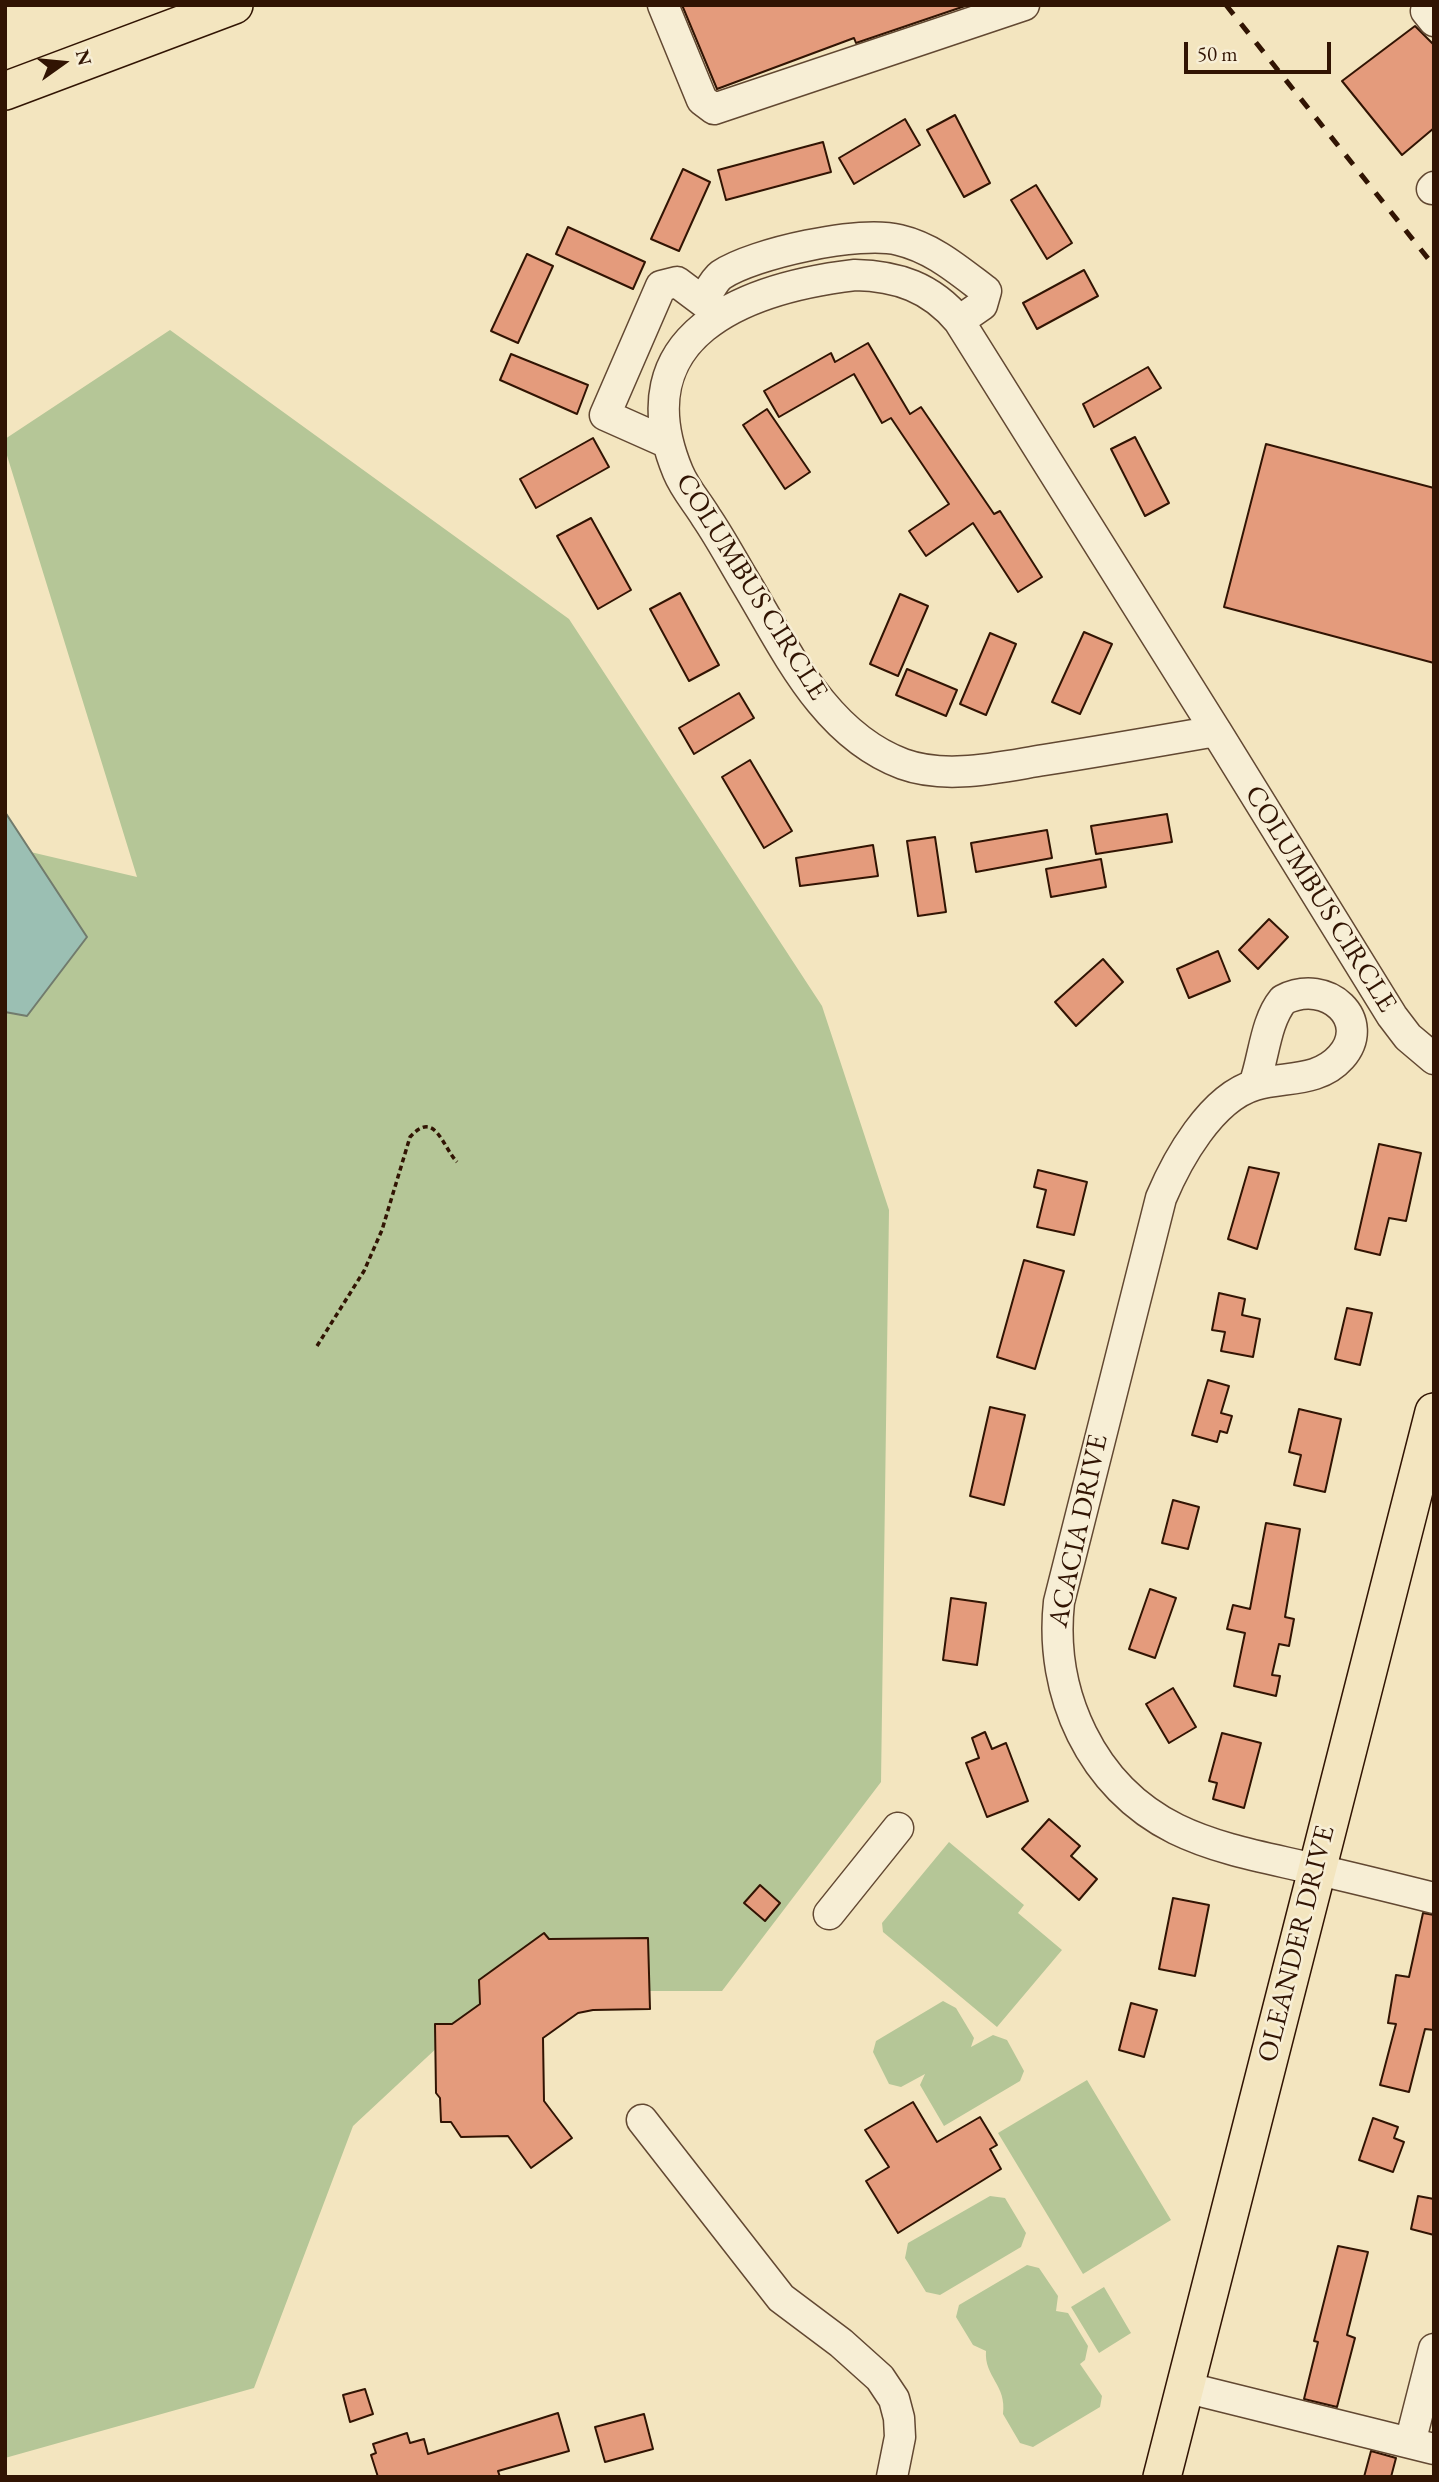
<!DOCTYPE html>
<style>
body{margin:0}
#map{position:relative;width:1439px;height:2482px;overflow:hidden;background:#f3e5bf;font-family:"EB Garamond",serif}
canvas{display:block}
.frame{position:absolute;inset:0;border:7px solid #311403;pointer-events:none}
.north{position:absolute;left:28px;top:28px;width:70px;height:70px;-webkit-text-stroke:5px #f7eed5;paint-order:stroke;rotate:75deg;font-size:19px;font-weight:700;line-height:28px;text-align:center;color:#311403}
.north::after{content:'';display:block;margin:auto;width:24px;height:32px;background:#311403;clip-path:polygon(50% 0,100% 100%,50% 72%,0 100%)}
.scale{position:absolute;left:1184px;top:42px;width:147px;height:32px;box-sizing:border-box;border:4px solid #311403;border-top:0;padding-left:9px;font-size:21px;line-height:24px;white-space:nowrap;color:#311403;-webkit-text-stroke:5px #f7eed5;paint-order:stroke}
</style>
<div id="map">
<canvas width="1439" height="2482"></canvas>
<div class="frame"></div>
<div class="north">N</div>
<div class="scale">50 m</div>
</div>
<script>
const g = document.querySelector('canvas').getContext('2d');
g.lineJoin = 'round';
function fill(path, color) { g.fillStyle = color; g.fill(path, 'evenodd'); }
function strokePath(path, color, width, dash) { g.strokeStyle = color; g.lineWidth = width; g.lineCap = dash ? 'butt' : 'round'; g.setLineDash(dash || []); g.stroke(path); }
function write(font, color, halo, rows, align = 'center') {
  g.font = font + ' "EB Garamond",serif'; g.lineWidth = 5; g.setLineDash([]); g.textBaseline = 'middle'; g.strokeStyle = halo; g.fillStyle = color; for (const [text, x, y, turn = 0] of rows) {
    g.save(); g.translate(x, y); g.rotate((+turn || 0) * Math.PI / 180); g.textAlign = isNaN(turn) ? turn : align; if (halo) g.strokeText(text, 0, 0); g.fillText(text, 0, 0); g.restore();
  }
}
const green = new Path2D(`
 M170,330L569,619L822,1006L889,1210L881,1782L722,1991H498L353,2126L254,2388L5,2458V846L137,877L5,449V439Z
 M949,1842L1024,1905L1018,1913L1062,1950L997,2027L883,1932L882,1923Z
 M943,2001L956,2008L974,2038L971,2047L993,2035L1007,2040L1024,2071L1020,2081L944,2126L920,2085L925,2074L901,2087L889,2084L873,2052L876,2041Z
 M1087,2080L1171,2220L1083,2274L998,2133Z
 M990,2196L1005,2198L1026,2233L1021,2247L940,2295L926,2292L905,2258L908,2243Z
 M1027,2265L1039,2268L1058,2296L1056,2311L1068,2313L1088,2346L1085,2360L1080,2364L1102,2396L1100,2407L1033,2447L1020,2443L1003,2414C1007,2385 984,2377 986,2351L973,2345L956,2317L959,2305Z
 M1104,2287L1131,2333L1099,2353L1071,2307Z`);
const water = new Path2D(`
 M5,812L87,937L27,1016L5,1012Z`);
const building = new Path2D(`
 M682,5H968L856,43L854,38L717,89Z
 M1415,26L1434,45V128L1402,155L1342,81Z
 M955,115L990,183L964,197L927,130Z
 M905,119L920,145L854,184L839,158Z
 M823,142L831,172L726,200L718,170Z
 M683,169L710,182L679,251L651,239Z
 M1036,185L1072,243L1047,259L1011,200Z
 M568,227L645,262L633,289L556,254Z
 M527,254L553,266L518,343L491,331Z
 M1084,270L1098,296L1037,329L1023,303Z
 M868,343L910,414L921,407L994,514L1000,511L1042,577L1018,592L973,523L926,556L909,531L949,504L891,418L882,423L854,374L779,417L764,391L831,353L835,362Z
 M511,354L588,385L577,414L500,380Z
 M1148,367L1161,388L1094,427L1083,404Z
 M767,409L810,472L785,489L743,425Z
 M1135,437L1169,503L1145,516L1111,449Z
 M593,438L609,467L536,508L520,479Z
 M1266,444L1434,488V663L1224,607Z
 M591,518L631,590L598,609L557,536Z
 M680,593L719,665L689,681L650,609Z
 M900,594L928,606L898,676L870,664Z
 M1084,632L1112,644L1080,714L1052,702Z
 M990,633L1016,644L986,715L960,704Z
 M907,669L957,690L946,716L896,695Z
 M739,693L754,718L694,754L679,728Z
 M750,760L792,831L764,848L722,777Z
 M1167,814L1172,842L1096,854L1091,826Z
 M1047,830L1052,858L976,872L971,843Z
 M935,837L946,912L918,916L907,841Z
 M873,845L878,876L800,886L796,858Z
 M1101,859L1106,887L1051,897L1046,869Z
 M1269,919L1288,937L1258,969L1239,950Z
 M1218,951L1230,981L1189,998L1177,969Z
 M1103,959L1123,982L1076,1026L1055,1002Z
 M1379,1144L1421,1153L1406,1221L1389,1218L1380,1255L1355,1249Z
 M1249,1167L1279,1173L1257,1249L1228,1239Z
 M1038,1170L1087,1182L1074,1235L1037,1227L1046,1190L1034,1187Z
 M1024,1260L1064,1271L1035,1369L997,1357Z
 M1219,1293L1245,1299L1242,1315L1260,1319L1253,1357L1221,1351L1225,1332L1212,1330Z
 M1347,1308L1372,1313L1360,1365L1335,1359Z
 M1208,1380L1229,1386L1221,1413L1232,1416L1227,1433L1220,1431L1217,1442L1192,1435Z
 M990,1407L1025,1415L1004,1505L970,1496Z
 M1299,1409L1341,1419L1325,1492L1294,1485L1301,1455L1289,1452Z
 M1173,1500L1199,1507L1188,1549L1162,1543Z
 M1266,1523L1300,1529L1285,1617L1294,1619L1289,1646L1279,1644L1272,1675L1280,1676L1276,1696L1234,1686L1245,1633L1227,1629L1233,1605L1250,1609Z
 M1150,1589L1176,1598L1155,1658L1129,1649Z
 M951,1598L986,1603L977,1665L943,1660Z
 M1173,1688L1196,1727L1169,1743L1146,1704Z
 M985,1732L992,1749L1006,1743L1028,1801L987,1817L966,1763L979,1758L972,1738Z
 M1222,1733L1261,1743L1244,1808L1213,1799L1217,1783L1209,1781Z
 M1049,1819L1080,1846L1071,1856L1097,1879L1079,1900L1022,1849Z
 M760,1885L780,1903L765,1921L744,1903Z
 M1173,1898L1209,1905L1195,1976L1159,1969Z
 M1423,1913L1434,1915V2030L1425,2029L1409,2092L1380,2085L1396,2024L1388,2023L1396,1975L1409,1977Z
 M544,1933L549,1939L648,1938L650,2009L593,2010L578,2013L543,2038L544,2101L572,2138L531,2168L508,2136L461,2137L451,2122H441L440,2098L436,2093L435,2024H452L480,2004L479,1980Z
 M1131,2003L1157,2010L1144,2057L1119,2050Z
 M913,2102L937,2142L980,2117L997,2145L990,2149L1001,2169L898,2233L866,2181L889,2167L865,2130Z
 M1373,2118L1398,2127L1394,2138L1404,2142L1393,2172L1359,2160Z
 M1418,2196L1434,2199V2235L1411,2229Z
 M1338,2246L1368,2252L1347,2335L1355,2338L1337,2407L1304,2399L1318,2342L1314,2341Z
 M365,2389L373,2414L350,2422L343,2395Z
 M558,2413L569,2451L498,2471L500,2477H378L371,2455L376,2453L373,2444L407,2433L410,2443L424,2439L428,2454Z
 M644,2414L653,2449L605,2462L595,2427Z
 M1371,2451L1396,2458L1391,2477H1364Z`);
const path = new Path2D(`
 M317,1346L364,1271L382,1230L410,1137C435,1109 442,1146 457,1162`);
const minor = new Path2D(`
 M663,5L702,100L714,109L1024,5
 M1426,11L1434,21
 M1432,189L1434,187
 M855,275C897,276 931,287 959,321L1216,731C1159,741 1102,751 1044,760C1000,767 947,780 903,764C825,735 787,652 747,585C733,562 721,539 706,517C697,502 685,489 678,472C621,335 745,288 855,275Z
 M703,301C708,293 714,280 721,275C754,253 860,230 899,240C933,248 958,270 986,291L982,305L959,321
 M668,443L605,415L661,286L677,282L717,312
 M1216,731L1392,1016L1408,1037L1434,1059
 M1254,1085C1264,1058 1265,1022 1283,1000C1328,977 1373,1021 1341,1057C1318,1083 1284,1076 1255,1085C1211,1098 1177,1160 1161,1198L1059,1602C1049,1693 1091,1787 1176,1829C1219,1850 1268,1858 1314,1869C1354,1878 1394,1888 1434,1898
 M829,1914L898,1828
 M642,2120L781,2298L841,2343L880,2378L894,2399L899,2418L900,2437L892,2477
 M1184,2387L1434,2449
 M1410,2443L1434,2349`);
const major = new Path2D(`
 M5,91L234,5
 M1162,2477L1434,1412`);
const rail = new Path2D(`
 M1226,5L1434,266`);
const streetNames = [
 ["COLUMBUS CIRCLE",751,587,58],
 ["COLUMBUS CIRCLE",1320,899,58],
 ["ACACIA DRIVE",1079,1531,-78],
 ["OLEANDER DRIVE",1297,1944,-76]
];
fill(green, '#b5c697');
fill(water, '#9bbfb3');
strokePath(water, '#717b6d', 2);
fill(building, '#e49b7c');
strokePath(building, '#311403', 2);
strokePath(minor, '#624832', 33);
strokePath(major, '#311403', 40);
strokePath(path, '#311403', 3.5, [5, 3.5]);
strokePath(minor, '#f7eed5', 30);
strokePath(major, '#f3e5bf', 37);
strokePath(rail, '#311403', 5, [12, 12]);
write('28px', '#311403', '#f7eed5', streetNames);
</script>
